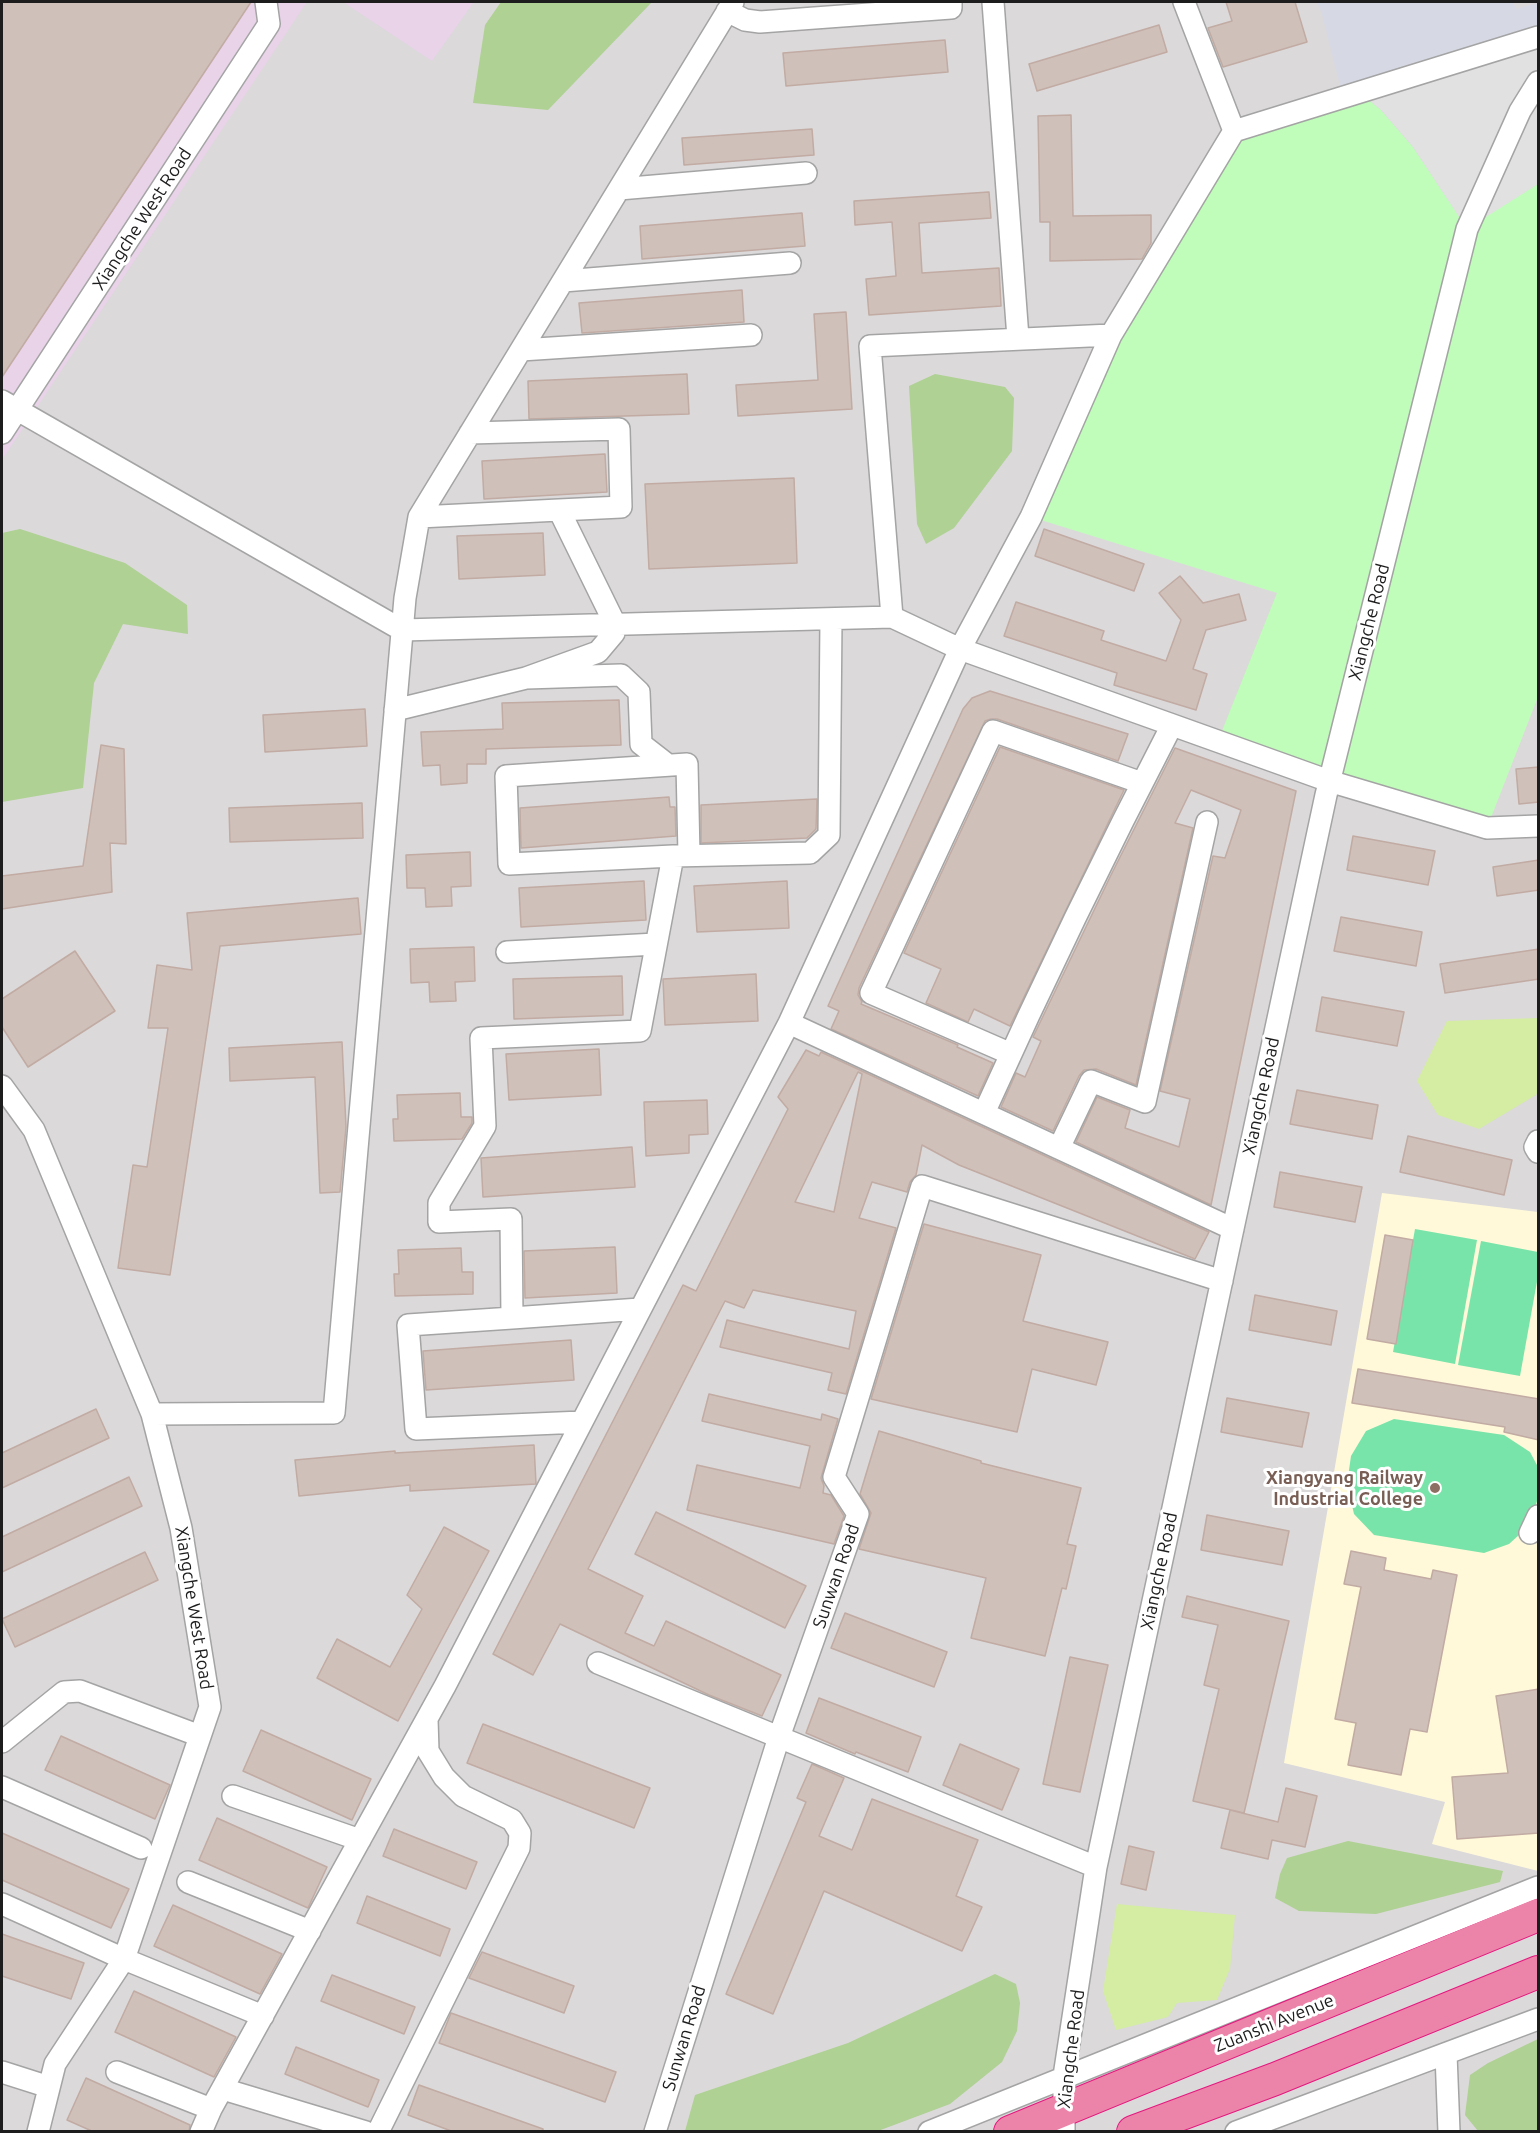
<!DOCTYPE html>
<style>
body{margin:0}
#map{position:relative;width:1540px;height:2133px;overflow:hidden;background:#efe8e1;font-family:Ubuntu,sans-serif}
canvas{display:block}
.frame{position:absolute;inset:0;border:3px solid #1d1d1d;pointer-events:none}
</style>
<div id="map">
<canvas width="1540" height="2133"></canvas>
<div class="frame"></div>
</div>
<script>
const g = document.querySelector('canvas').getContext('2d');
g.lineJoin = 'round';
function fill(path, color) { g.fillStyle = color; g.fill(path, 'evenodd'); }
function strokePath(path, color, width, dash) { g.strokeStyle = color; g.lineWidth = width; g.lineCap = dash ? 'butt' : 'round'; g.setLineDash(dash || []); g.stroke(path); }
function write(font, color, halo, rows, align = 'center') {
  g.font = font + ' Ubuntu,sans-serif'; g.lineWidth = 6; g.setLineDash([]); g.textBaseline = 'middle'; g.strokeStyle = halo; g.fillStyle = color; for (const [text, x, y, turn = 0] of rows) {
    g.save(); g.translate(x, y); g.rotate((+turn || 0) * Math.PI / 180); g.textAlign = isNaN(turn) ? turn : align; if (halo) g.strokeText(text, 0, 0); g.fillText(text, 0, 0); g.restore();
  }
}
const residential = new Path2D(`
 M2,2H1538V2131H2Z`);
const industrial = new Path2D(`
 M2,2H307L2,460Z
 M343,2H474L432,61Z`);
const education = new Path2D(`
 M1382,1193L1538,1212V1871L1432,1844L1445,1802L1284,1763Z`);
const grass = new Path2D(`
 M1538,1018V1091L1536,1095L1479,1129L1438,1115L1417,1081L1447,1021Z
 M1117,1904L1235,1915L1230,1969L1217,2000L1177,2003L1168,2017L1116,2030L1103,1991Z`);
const forest = new Path2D(`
 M501,2H652L548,110L473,103L485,25Z
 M935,374L1005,387L1014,398L1012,451L954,528L926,544L917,524L909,386Z
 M20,529L125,563L187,605L188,634L123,624L94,683L83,788L2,802V533Z
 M1348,1841L1503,1871L1500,1882L1376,1914L1299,1911L1275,1898L1280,1874L1287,1858Z
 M995,1974L1016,1984L1020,2003L1017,2031L1002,2062L950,2104L878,2131H685L695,2095L848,2043Z
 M1538,2039V2131H1478L1465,2115L1470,2075L1488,2063Z`);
const park = new Path2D(`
 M1359,92L1381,110L1413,147L1467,228L1538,184V697L1487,828L1218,741L1277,593L1031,517L1111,335L1234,131Z`);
const pitch = new Path2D(`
 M1415,1229L1477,1240L1455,1364L1393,1352Z
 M1481,1241L1538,1252V1276L1520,1376L1458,1365Z
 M1394,1419L1504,1435L1530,1452L1538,1467L1537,1501L1530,1525L1509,1544L1484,1553L1374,1535L1354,1514L1347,1484L1351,1456L1366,1431Z`);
const parking = new Path2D(`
 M1538,37V184L1467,229L1413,147L1381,110L1359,92Z`);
const plaza = new Path2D(`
 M1317,2H1513L1516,9L1538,3V37L1343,97L1322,14Z`);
const building = new Path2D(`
 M2,2H251L2,377Z
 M1226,2H1295L1307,42L1223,67L1208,28L1232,21Z
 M1159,25L1167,52L1037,91L1029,64Z
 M945,40L948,72L786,86L783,53Z
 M1071,115L1073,216L1151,215V243L1142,259L1050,261V222H1040L1038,116Z
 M812,129L814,155L684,165L682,138Z
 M989,192L991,218L919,223L922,273L999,268L1001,306L869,315L866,279L896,276L892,222L855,225L854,201Z
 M802,213L805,246L642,259L640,226Z
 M742,290L744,322L582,333L579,303Z
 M846,312L852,409L738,416L736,385L818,380L814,314Z
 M687,374L689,414L529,419L528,381Z
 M605,454L607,492L484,499L482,461Z
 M794,478L797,563L649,569L645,484Z
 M1044,529L1144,564L1134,591L1035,556Z
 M543,533L545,575L459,579L457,536Z
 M1180,576L1203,603L1239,594L1246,620L1206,630L1193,669L1207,674L1196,710L1114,685L1117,673L1004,636L1016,602L1104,631L1101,640L1166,661L1181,620L1159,593Z
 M990,691L1128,734L1118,761L997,719H991L985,721L859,988L858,995L862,1002L861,1004L958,1045L957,1047L993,1063L978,1096L831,1029L839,1011L828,1006L963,709L972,698Z
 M619,700L621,745L486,749V764H467V783L441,785L440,765L423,766L421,732L503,729L502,703Z
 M365,709L367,746L265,752L263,715Z
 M101,745L124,749L126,844L110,843L112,892L2,909V876L83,866Z
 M1000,747L1124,790L1010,1026L974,1009L968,1022L926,1003L941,969L904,953Z
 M1175,748L1296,791L1211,1205L1076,1142L1097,1097L1130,1110L1125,1128L1179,1147L1190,1099L1160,1091L1213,856L1225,858L1241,810L1191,790L1175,823L1193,828L1136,1085L1096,1069L1084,1070L1079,1076L1053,1131L1001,1107L1016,1073L1025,1077L1041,1041L1033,1037L1111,875Z
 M1539,767V802L1519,804L1516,769Z
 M669,797L670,807H675L676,836L521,848L520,808Z
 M817,799L816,829L807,838L701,843V805Z
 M362,803L363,838L230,842L229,808Z
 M1353,836L1435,851L1428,885L1347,870Z
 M470,852L471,886L451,887L452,906L426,907L425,888H407L406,855Z
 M1539,860V890L1497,896L1493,867Z
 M644,881L646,920L521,927L519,888Z
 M787,881L789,928L697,932L694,886Z
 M358,898L361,934L220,946L170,1275L118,1268L133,1165L147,1167L168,1028H148L157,965L192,970L187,913Z
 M1341,917L1422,932L1416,966L1334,951Z
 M474,947L475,981L455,982L456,1001L430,1002L429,982L411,983L410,949Z
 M1539,949V979L1445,993L1440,964Z
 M75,951L115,1011L28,1067L2,1027V999Z
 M756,974L758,1021L665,1025L663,979Z
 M622,976L623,1015L514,1019L513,979Z
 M1322,997L1404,1012L1397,1046L1316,1031Z
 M342,1042L346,1127L340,1192L320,1193L315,1077L230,1081L229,1048Z
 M599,1049L601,1095L509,1100L506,1054Z
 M806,1050L819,1056L821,1052L1209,1232L1195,1259L959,1165L922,1145L916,1175L910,1182L907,1192L872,1182L859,1218L896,1228L846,1394L828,1390L832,1373L720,1347L727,1320L849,1349L856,1311L753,1290L744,1308L725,1301L588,1569L643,1596L625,1633L654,1646L666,1621L781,1675L762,1716L709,1695L560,1624L533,1675L493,1654L683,1285L696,1291L788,1109L778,1097ZM858,1072L862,1074L834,1212L795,1202Z
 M1297,1090L1378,1105L1372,1139L1290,1124Z
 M460,1093L461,1117H472V1123L462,1139L394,1141L393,1119H398L397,1095Z
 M707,1100L708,1134L689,1135V1153L646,1156L644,1102Z
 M1408,1136L1512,1160L1504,1195L1400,1172Z
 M632,1147L635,1187L483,1197L481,1158Z
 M1280,1172L1362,1187L1355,1222L1274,1207Z
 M924,1224L1041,1255L1023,1321L1108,1342L1096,1385L1032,1369L1017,1432L871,1399Z
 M1385,1235L1413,1240L1396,1344L1367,1339Z
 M615,1247L617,1293L525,1298L524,1251Z
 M461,1248L462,1272H473V1294L395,1296L394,1274H399L398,1250Z
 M1255,1295L1337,1311L1331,1345L1249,1330Z
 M571,1340L574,1380L426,1390L423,1351Z
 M1358,1369L1539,1399V1440L1504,1432L1505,1427L1352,1403Z
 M709,1394L821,1420L822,1414L838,1419L821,1478L824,1486L823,1493L831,1495L844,1516L834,1544L687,1510L697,1465L800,1488L810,1446L702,1421Z
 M1227,1398L1309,1413L1302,1447L1221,1432Z
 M96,1409L109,1438L2,1488V1453Z
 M879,1431L981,1461V1463L1081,1488L1067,1544L1076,1546L1066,1589L1062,1588L1045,1656L971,1638L986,1578L859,1549L871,1513L860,1494Z
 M534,1445L536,1484L410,1491V1485L299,1496L295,1460L395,1451V1453Z
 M129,1477L142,1506L2,1572V1537Z
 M656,1512L806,1586L785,1628L635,1554Z
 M1207,1515L1289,1531L1282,1565L1201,1550Z
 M444,1527L489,1551L398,1721L317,1678L337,1639L390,1667L422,1609L407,1595Z
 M1351,1551L1386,1558L1384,1570L1431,1579L1433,1570L1457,1575L1427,1732L1410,1729L1401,1775L1348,1765L1356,1723L1335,1719L1361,1587L1344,1584Z
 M145,1552L158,1580L15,1647L2,1619Z
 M1187,1596L1289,1621L1244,1813L1193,1801L1219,1689L1204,1685L1218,1625L1182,1617Z
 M845,1613L947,1652L934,1687L831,1648Z
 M1070,1657L1108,1665L1080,1792L1043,1784Z
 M1539,1689V1833L1457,1839L1452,1777L1508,1773L1496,1696Z
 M819,1698L921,1737L908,1772L856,1752L855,1754L806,1733Z
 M483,1724L650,1788L634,1828L467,1763Z
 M261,1730L371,1779L352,1820L243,1771Z
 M61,1736L170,1785L155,1819L45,1770Z
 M960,1744L1019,1769L1002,1810L943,1785Z
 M812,1764L844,1778L819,1836L852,1850L872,1799L978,1840L956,1896L982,1907L962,1951L824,1891L773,2014L726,1994L806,1802L797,1798Z
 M1286,1788L1317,1796L1305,1847L1272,1840L1268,1859L1221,1848L1230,1810L1278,1822Z
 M217,1818L327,1867L308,1908L199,1860Z
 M394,1829L477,1862L466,1889L383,1856Z
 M2,1833L129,1889L111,1928L2,1880Z
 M1129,1846L1154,1852L1146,1890L1121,1884Z
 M367,1896L450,1929L440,1956L357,1923Z
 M173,1905L282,1954L260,1994L154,1946Z
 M2,1934L84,1963L71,1999L2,1976Z
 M482,1952L574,1986L564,2013L469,1978Z
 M332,1975L415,2007L404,2034L321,2001Z
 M134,1991L236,2037L214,2077L115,2032Z
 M451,2013L616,2072L605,2102L439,2043Z
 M296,2047L379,2080L368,2107L285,2074Z
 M86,2078L190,2125L189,2132H94L67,2120Z
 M419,2085L543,2129V2132H454L408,2115Z`);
const minor = new Path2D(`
 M993,2L1018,338
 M1184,2L1234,131
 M727,11L745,20L760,22L951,8V2
 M619,189L806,173
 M563,281L790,263
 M521,350L751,335
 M2,401L402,630L892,617L960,649L1329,781L1487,828L1538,826
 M2,433L269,24L266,2
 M470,433L619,429L621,507L559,510
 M419,517L559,510L615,624L614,633L598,652L526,678
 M892,617L870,346L1111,335
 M395,710L526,678L621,675L639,692L641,744L668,765
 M673,856L509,864L506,776L687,764L689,855
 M507,952L656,944
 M789,1023L1233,1229
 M1011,1054L871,993L993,731L1142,783
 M2,1086L34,1130L152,1414L181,1528L210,1707L124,1959L55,2064L38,2132
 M984,1113C1043,982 1106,852 1172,725
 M1538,1141L1535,1147L1538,1152
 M1059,1148L1091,1081L1145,1102L1207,822
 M512,1318L640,1309
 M152,1414L334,1413L405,598L419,517L733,2
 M582,1422L416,1429L408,1325L512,1318L511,1219L439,1222V1203L485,1126L481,1038L640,1031L673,856L810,853L829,835L831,619
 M1530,1533L1538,1516
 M598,1663L1096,1867
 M2,1742L64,1692L80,1691L200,1736
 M2,1787L141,1848
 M233,1796L360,1840
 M188,1882L310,1931
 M2,1904L124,1959L263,2016
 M1446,2054L1449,2132
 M2,2072L49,2087
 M117,2072L211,2109
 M223,2089L366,2132
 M201,2132L211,2109L445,1686L789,1023L960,649L1031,517L1111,335L1234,131L1538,37
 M378,2132L519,1848L520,1833L512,1820L463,1796L444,1777L428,1751L427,1719
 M655,2132L779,1737L858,1514L834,1477L922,1186L1222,1281
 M929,2132L1538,1887
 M1064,2132V2076L1096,1867L1326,795L1467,229L1520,111L1538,82
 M1236,2132L1538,2019`);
const highway = new Path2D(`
 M1010,2132L1538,1915
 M1133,2132L1275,2079L1538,1972`);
const markers = [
 [1435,1488,6,"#8d6e63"]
];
const streetNames = [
 ["Xiangche West Road",142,219,-57],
 ["Xiangche Road",1369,622,-76],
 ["Xiangche Road",1261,1096,-78],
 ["Xiangche Road",1159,1571,-78],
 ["Sunwan Road",836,1576,-71],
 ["Xiangche West Road",194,1608,81],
 ["Zuanshi Avenue",1274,2023,-22],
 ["Sunwan Road",684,2038,-73],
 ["Xiangche Road",1071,2049,-83]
];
const educationNames = [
 ["Xiangyang Railway",1423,1478],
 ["Industrial College",1423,1499]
];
fill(residential, '#dbd9da');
fill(industrial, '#e8d3e8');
fill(education, '#fff9da');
fill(grass, '#d4eda3');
fill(forest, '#afd193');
fill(park, '#c0fdba');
fill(pitch, '#79e4a9');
fill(parking, '#e1e1e1');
fill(plaza, '#d6d8e4');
fill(building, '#cfc0ba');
strokePath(building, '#c1aba3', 1.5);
strokePath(minor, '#a4a4a4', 24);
strokePath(highway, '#e4177f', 34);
strokePath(minor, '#fff', 21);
strokePath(highway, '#ec83a8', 32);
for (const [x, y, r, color] of markers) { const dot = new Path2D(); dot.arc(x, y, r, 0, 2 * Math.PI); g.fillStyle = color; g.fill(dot); strokePath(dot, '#fff', 2); }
write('18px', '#1d1d1d', '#fff', streetNames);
write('bold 18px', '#785e54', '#fff', educationNames, 'right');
</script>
